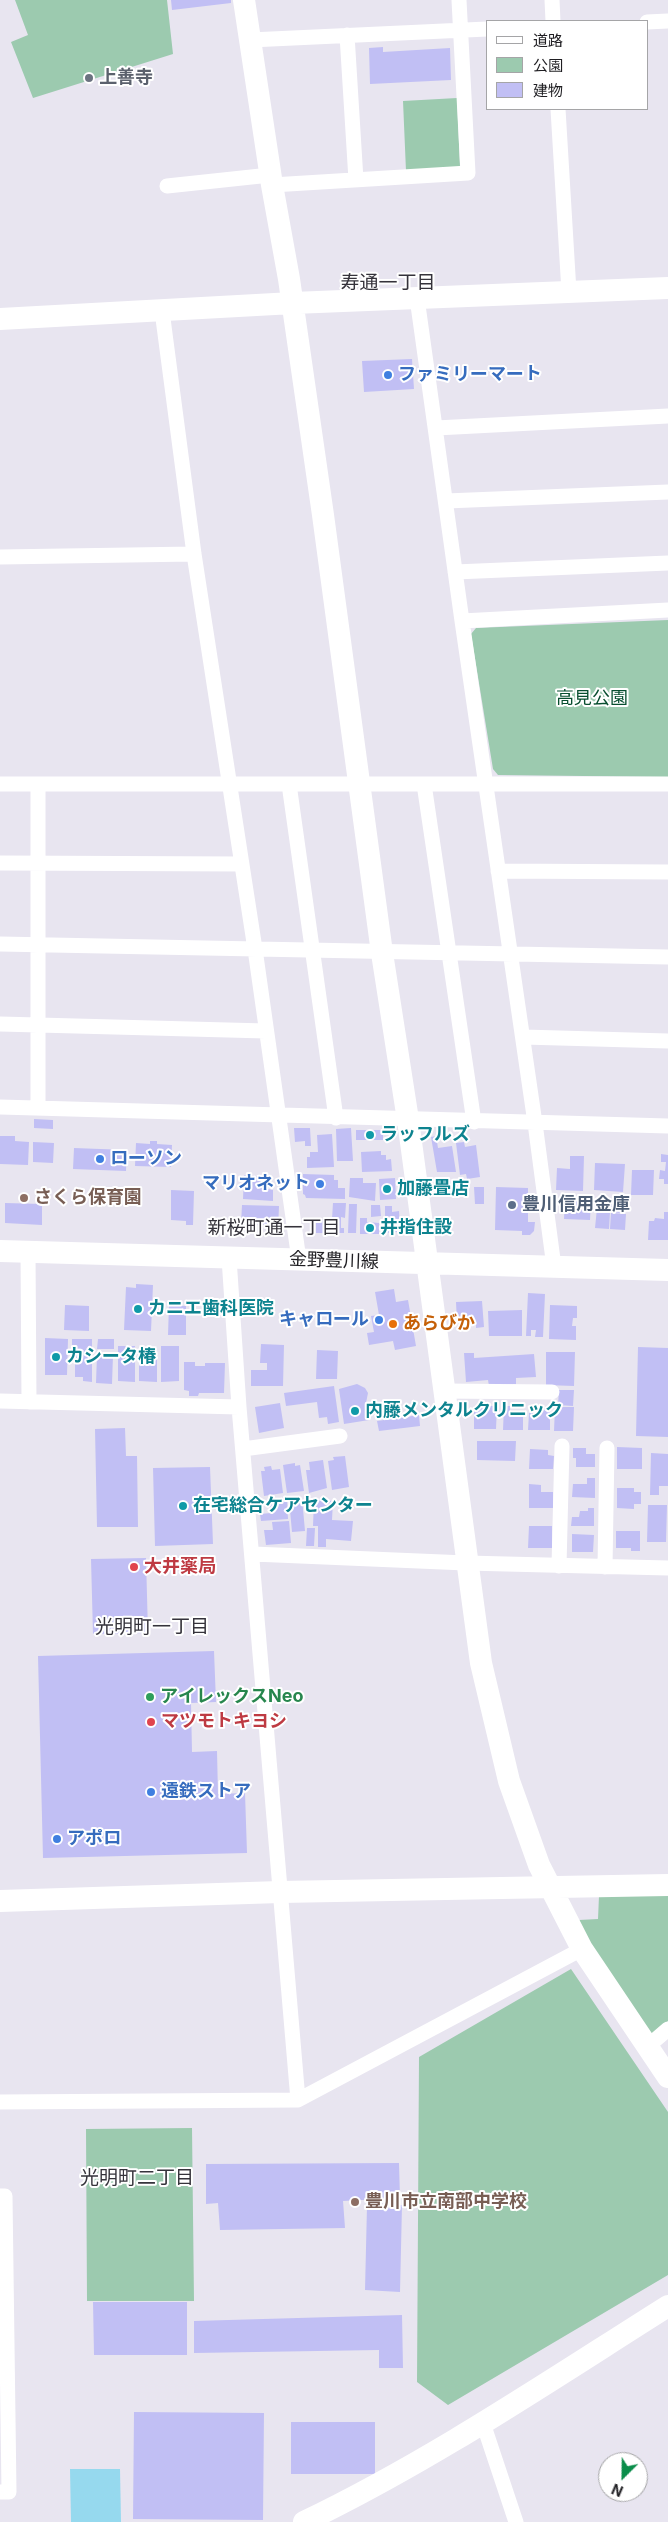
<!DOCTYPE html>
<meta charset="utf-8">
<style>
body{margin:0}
#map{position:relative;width:668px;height:2522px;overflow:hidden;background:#e8e5f0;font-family:Inter,"Noto Sans JP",sans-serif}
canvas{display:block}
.legend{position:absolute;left:486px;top:20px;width:162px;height:90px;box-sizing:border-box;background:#fff;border:1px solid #a5a5a7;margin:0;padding:6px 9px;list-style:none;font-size:15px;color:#1f1e22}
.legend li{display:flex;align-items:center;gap:10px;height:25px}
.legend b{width:25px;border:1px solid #a5a5a7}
.north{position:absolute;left:598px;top:2452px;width:50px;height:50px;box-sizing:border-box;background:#fff;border:1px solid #a5a5a7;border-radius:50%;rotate:203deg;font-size:14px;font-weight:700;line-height:20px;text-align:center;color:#1f1e22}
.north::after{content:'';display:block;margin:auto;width:18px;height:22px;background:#0a8d4a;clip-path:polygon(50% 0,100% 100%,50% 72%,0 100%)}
</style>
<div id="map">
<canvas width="668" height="2522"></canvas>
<ul class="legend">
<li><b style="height:6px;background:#fff"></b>道路</li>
<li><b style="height:14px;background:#9ccaaf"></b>公園</li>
<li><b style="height:14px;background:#c1bff4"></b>建物</li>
</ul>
<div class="north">N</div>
</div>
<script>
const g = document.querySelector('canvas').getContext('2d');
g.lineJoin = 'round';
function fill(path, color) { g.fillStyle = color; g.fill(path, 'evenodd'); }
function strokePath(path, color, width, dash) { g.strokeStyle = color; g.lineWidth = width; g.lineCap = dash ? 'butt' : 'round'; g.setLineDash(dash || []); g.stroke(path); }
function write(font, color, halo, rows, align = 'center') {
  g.font = font + ' Inter,"Noto Sans JP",sans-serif'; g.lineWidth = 4; g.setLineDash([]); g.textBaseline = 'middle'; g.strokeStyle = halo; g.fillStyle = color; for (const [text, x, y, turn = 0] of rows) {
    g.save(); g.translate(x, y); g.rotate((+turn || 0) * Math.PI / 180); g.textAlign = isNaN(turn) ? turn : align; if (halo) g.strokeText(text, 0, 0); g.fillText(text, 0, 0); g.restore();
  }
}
const green = new Path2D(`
 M15,0H167L173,54L33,98L11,42L28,35Z
 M457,98L460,167L406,171L403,101Z
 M668,620V777L498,775L493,769L471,634L476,628Z
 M668,1894V2021L654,2034L644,2033L603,1971L579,1920L598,1919L599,1896Z
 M571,1969L668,2112V2275L448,2405L417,2382L419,2057Z
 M192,2128L194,2301H87L86,2129Z`);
const water = new Path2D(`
 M70,2469H120L121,2522H71Z`);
const building = new Path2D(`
 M171,0H231V3L172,10Z
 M383,47V52L450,48L451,80L370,84L369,48Z
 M412,359L414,389L364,392L362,361Z
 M34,1119L53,1120V1129L34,1128Z
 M294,1128H310L311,1146H305V1141L295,1142Z
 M351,1128L353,1161H337L336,1129Z
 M356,1130H383V1140H356Z
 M332,1134L334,1167L307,1168V1157H310V1152H318L317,1135Z
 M0,1136H15V1141L29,1142L28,1165L0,1164Z
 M436,1136L438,1148L452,1146L456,1172H437L431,1137Z
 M150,1141H157V1144L172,1145L171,1167L135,1166L136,1143L150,1144Z
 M33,1142L54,1143L53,1163L33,1162Z
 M464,1142L465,1147L476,1145L480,1177L467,1179L466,1174L460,1175L456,1143Z
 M74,1148L127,1150L126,1171L73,1169Z
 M381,1151V1155H386V1160L391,1159L392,1171L362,1172L361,1152Z
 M661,1154L668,1155V1184H664V1179H659L660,1170L665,1171L666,1162H661Z
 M570,1156H584L583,1191L556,1190L557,1168L570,1169Z
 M595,1163L625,1164L623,1192L594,1190Z
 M632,1170H654L653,1195H631Z
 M303,1174L334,1175V1180H338V1188H345V1199L306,1198L305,1195L303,1194Z
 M244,1175L269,1177L268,1189L273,1190V1201L243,1199Z
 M350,1178H363V1183H376L375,1201L349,1197Z
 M395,1178L396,1199L380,1200L379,1179Z
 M474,1187H484V1204H475Z
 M496,1187L528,1188V1222H535L534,1231L530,1235H522V1231L495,1230Z
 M171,1190L194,1191L193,1225H186V1221L171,1220Z
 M565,1198L591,1199L590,1220L564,1219Z
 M598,1198L621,1200L620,1213L610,1212L609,1229L595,1228Z
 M5,1203L42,1204V1225L5,1223Z
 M333,1203H346L345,1218L341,1217V1228H344V1233H316V1219H332Z
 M349,1204H357L356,1233H348Z
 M242,1205L279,1206L278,1230L266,1229L267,1225L241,1224Z
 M371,1205H380L381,1216L371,1217Z
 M385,1206H392V1212L399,1211L400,1228H397V1232L385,1233Z
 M664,1212H668V1240H648L649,1221H654L655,1218L664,1219Z
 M611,1213L626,1214L625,1230L610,1229Z
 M360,1218H367V1222L379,1223V1234H360Z
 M136,1284L153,1285L151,1331L124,1330L126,1287L136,1288Z
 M394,1289L396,1302L408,1300L416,1346L395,1350L393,1341L369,1345L367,1333L374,1332L371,1316L379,1315L375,1292Z
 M528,1293L545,1294L543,1337H535L536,1330H531V1336H526Z
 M482,1301L484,1327L476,1328V1322L457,1323L456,1302Z
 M65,1305L89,1306V1331L64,1330Z
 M169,1305L186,1306V1335H168Z
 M550,1305L577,1306V1318H573L572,1326H576V1340L549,1339Z
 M522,1310V1336H489L488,1311Z
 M45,1338L68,1339L67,1375H45Z
 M72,1339H92V1382L83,1381V1377H75V1353H72Z
 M98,1339H114V1349H97Z
 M261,1344L284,1345L283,1386H251V1370H267V1363H260Z
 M118,1346H135V1382L118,1381Z
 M139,1346L157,1347V1382L139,1381Z
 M161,1346H179V1381L161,1382Z
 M638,1347L668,1348V1437L636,1436Z
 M317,1350L338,1351L337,1379H316Z
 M546,1352H575L574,1386L546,1385Z
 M464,1353H474V1358L534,1354L536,1377L516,1378V1384L489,1386L488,1380L466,1382Z
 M97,1355H113L112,1384L96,1383Z
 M184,1362H195V1366H205V1363H225L224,1393H199L198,1396H189V1391L184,1390Z
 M357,1384L365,1388L368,1393L366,1403L369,1420L344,1424L339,1389Z
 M334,1386L339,1422L328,1424L327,1417L319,1418L317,1402L286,1406L284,1393Z
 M559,1390H574L573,1406L558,1405Z
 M280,1403L284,1428L259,1433L255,1407Z
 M474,1406H497L496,1429H474Z
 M504,1406H510V1412L523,1413V1430H503Z
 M555,1407H574L573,1431H554Z
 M540,1408H550V1430H528L529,1413H539Z
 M419,1415L420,1426L379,1431L377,1421Z
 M125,1428L126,1456H137L138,1527H97L95,1429Z
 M477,1441H516L515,1461L477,1460Z
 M617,1447L642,1448V1469H617Z
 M573,1448H586V1454H595V1467H576V1458H573Z
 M530,1449L548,1450V1455L554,1456L553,1469H529Z
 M651,1453L668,1454V1486H659V1495H650Z
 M345,1456L349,1487L332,1490L328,1461L334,1460L333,1457Z
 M323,1460L327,1488L309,1493L306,1470H310L309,1462Z
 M295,1463V1466L300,1465L304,1491L287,1493L283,1465Z
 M271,1466L272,1470L280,1469L283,1493L264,1496L261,1471H265L264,1467Z
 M210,1467L213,1544L155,1546L153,1468Z
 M587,1478H595V1498L572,1497L573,1484H587Z
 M529,1484L541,1485V1492H553V1508H529Z
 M617,1488H634V1492H641V1504H634V1509L617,1508Z
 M302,1498L305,1531L292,1532L289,1499Z
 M287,1499L288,1519L261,1521L260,1514L271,1513L270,1501Z
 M314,1500L333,1501L332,1520L353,1521L351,1541L326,1539V1547H318V1526H313Z
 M648,1505H667L666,1542H647Z
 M588,1508H594V1526H571L572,1517H579L580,1511H588Z
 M289,1521L291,1543L266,1545L264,1530H273L272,1522Z
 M529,1526H552V1548H528Z
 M307,1528H315L314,1546H306Z
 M616,1531H640V1551H631V1548H616Z
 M572,1534L594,1535L593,1552H572Z
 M146,1558L148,1633L93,1634L91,1559Z
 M214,1651L216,1702L191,1703L192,1752L217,1751L218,1794L245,1793L247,1853L43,1858L38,1656Z
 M399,2163L400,2198L343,2201L345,2228L220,2230L218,2203L206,2204V2164Z
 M402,2205L400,2292L365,2290L367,2206Z
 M93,2302H187V2355H94Z
 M402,2315L403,2368H379V2350L194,2353V2321Z
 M134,2412L264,2413L263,2520L133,2519Z
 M291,2422H375V2474H291Z`);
const street = new Path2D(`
 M552,0L553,21
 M647,22L668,21
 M347,35L356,180
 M250,40L487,29
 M558,109L569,292
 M272,185L468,173L459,0
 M167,186L270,175
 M417,298L462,621L535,1123L554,1267
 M162,311L194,554L255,949L299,1260
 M436,428L668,416
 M446,501L668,492
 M0,557L194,554
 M455,572L668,563
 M462,621L668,610
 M0,784H668
 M38,784V1108
 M289,784L336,1118
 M424,784L474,1122
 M0,863L241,864
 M498,871L668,872
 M0,944L668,957
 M0,1024L266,1031
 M523,1037L668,1041
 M0,1107L668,1126
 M28,1252L29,1402
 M229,1258L239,1407L298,2100
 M443,1391L552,1392
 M0,1401L239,1407
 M243,1449L340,1436
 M253,1554L466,1563L668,1568
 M559,1566L562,1446
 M605,1567L607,1448
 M647,2047L668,2029
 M0,2102L298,2100L582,1949
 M0,2196H5L9,2492H0
 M483,2423L516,2522`);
const secondary = new Path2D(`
 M244,0L272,185L289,279L323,515L382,953L408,1120L481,1663L509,1781L539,1865L582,1949L668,2077
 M0,319L293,303L668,288
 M0,1251L668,1270
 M0,1901L280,1892L668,1885
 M304,2522C431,2461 549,2381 668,2306`);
const markers = [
 [89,78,5,"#6b7280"],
 [388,375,5,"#3f7fe0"],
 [370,1135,5,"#0f9aa8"],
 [100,1159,5,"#3f7fe0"],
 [320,1184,5,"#3f7fe0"],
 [387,1189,5,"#0f9aa8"],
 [24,1198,5,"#8d6e63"],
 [512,1205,5,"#5c6f8a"],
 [370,1228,5,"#0f9aa8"],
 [138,1309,5,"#0f9aa8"],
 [379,1320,5,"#3f7fe0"],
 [393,1324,5,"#e8710a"],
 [56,1357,5,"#0f9aa8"],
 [355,1411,5,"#0f9aa8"],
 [183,1506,5,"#0f9aa8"],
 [134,1567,5,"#e0444e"],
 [150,1697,5,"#2e9e5b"],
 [151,1722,5,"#e0444e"],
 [151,1792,5,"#3f7fe0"],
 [57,1839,5,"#3f7fe0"],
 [355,2202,5,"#8d6e63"]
];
const worshipNames = [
 ["上善寺",99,78]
];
const shopNames = [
 ["ファミリーマート",398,375],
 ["ローソン",110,1159],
 ["マリオネット",310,1184,"right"],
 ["キャロール",369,1320,"right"],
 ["遠鉄ストア",161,1792],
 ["アポロ",67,1839]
];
const parkNames = [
 ["高見公園",592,699]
];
const cultureNames = [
 ["ラッフルズ",380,1135],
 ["加藤畳店",397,1189],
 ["井指住設",380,1228],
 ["カニエ歯科医院",148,1309],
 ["カシータ椿",66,1357],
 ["内藤メンタルクリニック",365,1411],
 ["在宅総合ケアセンター",193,1506]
];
const educationNames = [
 ["さくら保育園",34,1198],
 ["豊川市立南部中学校",365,2202]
];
const serviceNames = [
 ["豊川信用金庫",522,1205]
];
const streetNames = [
 ["金野豊川線",334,1261,2]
];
const foodNames = [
 ["あらびか",403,1324]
];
const healthNames = [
 ["大井薬局",144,1567],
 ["マツモトキヨシ",161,1722]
];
const leisureNames = [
 ["アイレックスNeo",160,1697]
];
const neighbourhoodNames = [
 ["寿通一丁目",388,283],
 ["新桜町通一丁目",274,1228],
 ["光明町一丁目",152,1627],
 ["光明町二丁目",137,2178]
];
fill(green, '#9ccaaf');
fill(water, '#96d9ee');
fill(building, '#c1bff4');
strokePath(street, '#fff', 15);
strokePath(secondary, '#fff', 22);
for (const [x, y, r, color] of markers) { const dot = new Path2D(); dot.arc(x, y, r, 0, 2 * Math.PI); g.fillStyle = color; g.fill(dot); strokePath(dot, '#fff', 2); }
write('bold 18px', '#5b616d', '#fff', worshipNames, 'left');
write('bold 18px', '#366cbe', '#fff', shopNames, 'left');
write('18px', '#084e30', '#fff', parkNames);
write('bold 18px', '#0d838f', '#fff', cultureNames, 'left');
write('bold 18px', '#785e54', '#fff', educationNames, 'left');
write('bold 18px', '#4e5e75', '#fff', serviceNames, 'left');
write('18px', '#1f1e22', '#fff', streetNames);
write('bold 18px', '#c56008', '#fff', foodNames, 'left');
write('bold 18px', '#be3a42', '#fff', healthNames, 'left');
write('bold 18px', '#27864d', '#fff', leisureNames, 'left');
write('19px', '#35333b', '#fff', neighbourhoodNames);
</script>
